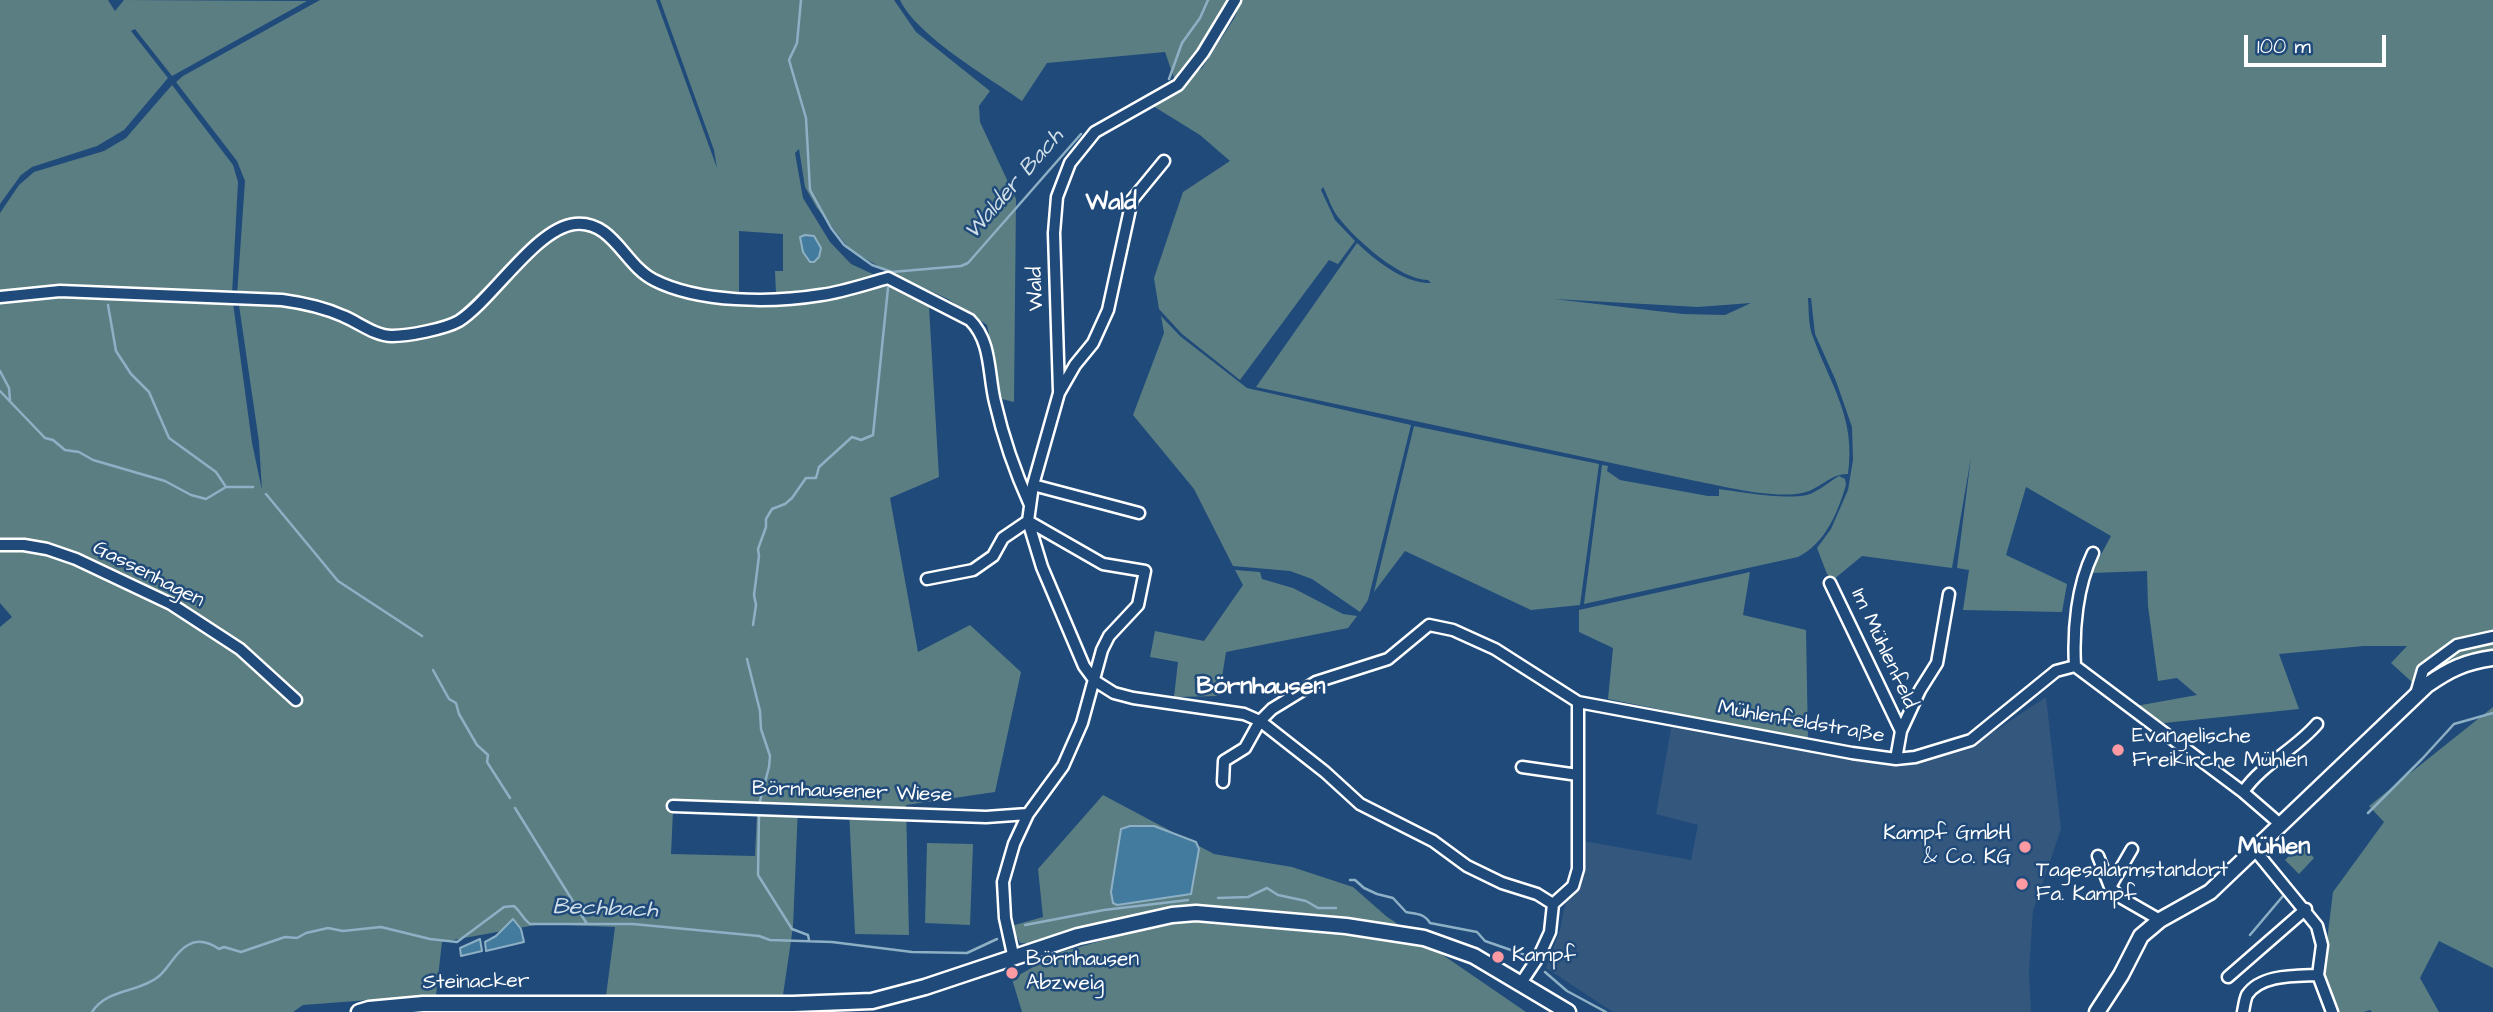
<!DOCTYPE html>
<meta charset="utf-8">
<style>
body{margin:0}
#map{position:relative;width:2493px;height:1012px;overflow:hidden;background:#1f4a7a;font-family:"Architects Daughter",sans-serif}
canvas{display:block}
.scale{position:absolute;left:2244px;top:35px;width:142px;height:32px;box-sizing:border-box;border:4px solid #fff;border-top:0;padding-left:9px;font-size:21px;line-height:24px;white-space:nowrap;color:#fff;-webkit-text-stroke:5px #1f4a7a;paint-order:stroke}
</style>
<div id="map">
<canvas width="2493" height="1012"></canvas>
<div class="scale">100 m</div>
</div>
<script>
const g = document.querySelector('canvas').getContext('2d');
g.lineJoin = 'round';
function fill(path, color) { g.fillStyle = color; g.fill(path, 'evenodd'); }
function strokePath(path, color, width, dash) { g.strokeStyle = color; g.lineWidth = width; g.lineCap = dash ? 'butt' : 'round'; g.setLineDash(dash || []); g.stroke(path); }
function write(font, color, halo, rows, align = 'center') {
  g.font = font + ' "Architects Daughter",sans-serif'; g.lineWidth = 5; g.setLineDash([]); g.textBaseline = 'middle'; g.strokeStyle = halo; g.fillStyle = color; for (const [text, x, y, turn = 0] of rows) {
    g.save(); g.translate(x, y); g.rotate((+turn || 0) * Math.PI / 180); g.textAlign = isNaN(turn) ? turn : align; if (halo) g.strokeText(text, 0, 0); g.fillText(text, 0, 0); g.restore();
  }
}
const built = new Path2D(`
 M2046,697L2061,829L2033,911L2029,972L2031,1012H1613L1546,968L1560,930L1578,840L1691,860L1698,825L1656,814L1672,723L1899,767L1974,745Z`);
const green = new Path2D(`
 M0,0H108L115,11L124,0L307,1L172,76L135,29L131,31L168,78L124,130L97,146L32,167L21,175L0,204Z
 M320,0H656L717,168L714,150L660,0H894L916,32L990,91L979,106L980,122L1016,199L1014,402L1002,399L987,325L948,299L889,272L850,250L817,208L805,187L799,149L795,153L803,198L830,242L851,264L879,277L843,284L819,292L776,294L775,271H783V234L739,231V295L720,296L676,286L653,276L636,262L610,231L575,221L553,227L523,255L477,304L454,320L426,328L390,333L314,302L237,295L245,181L237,161L176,82L183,76Z
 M900,0H1232L1175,81L1165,52L1047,63L1022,101C988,77 917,36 900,0Z
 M1241,0H2493V653H2470L2413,683L2391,663L2407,646H2364L2279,654L2299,709L2164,723L2136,706L2197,695L2177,678L2158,681L2148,606L2147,571L2091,573L2111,536L2026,487L2006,555L2067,584L2062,612L1963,610L1969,570L1957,568L1971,457L1952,568L1862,556L1833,580L1827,574L1817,548L1831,529L1848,490L1853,460L1852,427L1836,381L1815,334L1811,298H1808C1809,311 1808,325 1813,337C1831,386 1856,418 1848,474C1831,473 1819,490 1802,493C1772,499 1722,486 1691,480L1256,387L1357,243C1376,261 1405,284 1431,283L1428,280C1400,280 1355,239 1338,217C1331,208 1328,196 1323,187L1321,190L1335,220L1355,241L1338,264L1329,260L1240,380L1182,334L1159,309L1154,278L1183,192L1230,161L1200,135L1153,106L1202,68L1235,17ZM1554,299L1698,307L1751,303L1725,315L1683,314Z
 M172,85L233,165L238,182L232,295L0,294V213L19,185L34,172L104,151L126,138Z
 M571,232C581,232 593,230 602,235C619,245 634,274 652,285C691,309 782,308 826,300C846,297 865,290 883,283L929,307L939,477L890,498L918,652L970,625L1021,672L995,792L906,805L909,935L855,934L849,810L798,807L793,927L783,995L606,996L615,927L541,924L442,942L436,995L303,1005L293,1012H0V627L12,617L0,603V300L60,294L233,303L252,443L262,490L259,442L239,305L261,302L319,310L384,338L420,337L449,332L467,324L528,261L555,238ZM673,811L757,814L755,856L671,854Z
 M1161,316L1180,336L1247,388L1411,425L1368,600L1360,612L1312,579L1290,571L1233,566L1194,489L1133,415L1164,333Z
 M1414,426L1599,464L1580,605L1531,610L1405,551L1374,592Z
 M1602,465L1608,466L1607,471L1620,480L1708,496H1719V489C1740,492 1791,501 1810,494C1820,490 1829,482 1839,476L1845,479L1846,485C1838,512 1825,544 1798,557L1584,604Z
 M1235,570L1260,572L1262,579L1293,588L1343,614L1357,616L1348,628L1226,652L1219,696L1174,697L1178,662L1150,657L1155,631L1204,641L1243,585Z
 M1750,572L1743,615L1806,630L1808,742L1672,716V712L1608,699L1613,648L1579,632V610Z
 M2493,707V968L2439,941L2420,978L2439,1012H2372L2370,1010L2364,1012H2336L2322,981L2333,892L2384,822L2369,806Z
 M1103,795L1214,854L1292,867L1353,887L1386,916L1526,1012H1022L1012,979L1058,953L1111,938L1109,923L1040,944L1020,943L1011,926L1043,917L1038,869Z
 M927,843L973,844L970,925L925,923Z
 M2301,843L2314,858L2299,874L2285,860Z`);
const water = new Path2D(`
 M805,235L814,236L821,248L819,257L814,262H810L803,252L800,237Z
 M1130,826H1154L1196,842L1199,849L1191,894L1117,905L1113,903L1111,892L1121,829Z
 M513,919L521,929L524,942L486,951L485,942L496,936Z
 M480,939L482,951L461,956L460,948Z`);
const stream = new Path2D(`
 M801,0L797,43L789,60L806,118L810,190L831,228L844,245L872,265L892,272L961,266L968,263L1081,134
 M1169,79L1182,43L1200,18L1208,0
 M108,305L116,351L131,374L149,392L169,438L216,472L226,487
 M0,371L9,388L10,400
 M0,391L45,438L53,440L65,450L79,452L93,460L165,481L191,495L206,499L226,487H253
 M266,494L338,581L422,636
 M753,625L756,605L754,595L759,556L758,549L766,527V519L772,509L785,504L792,498L806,478H816L819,467L852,437L861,440L873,435L888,288
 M747,659L760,711L761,729L770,756L769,767L759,805
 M433,670L449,699L456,703L459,714L477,745L488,755L487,762L510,798
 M515,808L587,924
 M2368,813L2422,759L2454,724L2493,713
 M759,814L758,875L792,929L808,935L809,940
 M1350,880H1355L1364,888L1377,894L1393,898L1406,912C1416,914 1424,913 1430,923L1477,932L1485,941L1528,956
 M1218,898L1248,897L1267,888L1278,895L1306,901L1318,908H1336
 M1025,925L1104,910L1188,900
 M2250,935L2283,896
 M1545,972L1567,991L1606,1012
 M92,1012C108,988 138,993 158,977C169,968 175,952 188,945C198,939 210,943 219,949L224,947L241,952L285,937L297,938L306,933L328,928L343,931L381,927L430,939L457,942L504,907L514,906C521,912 523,919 530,924H633L759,936L770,940L832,942L912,952L967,953L997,939`);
const minor = new Path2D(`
 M1164,161L1132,200L1108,310L1093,343L1075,365L1059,393L1033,485L1028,521L1042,567L1084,666L1095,681L1114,693L1133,698L1244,714L1260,721L1325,772L1360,804L1433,841L1467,866L1502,883L1537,894L1553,904L1550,932L1539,956L1521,983
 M0,297L60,291L282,300C304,303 323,307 343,316C358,322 375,336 392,336C408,336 445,329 459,321C493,299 536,228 575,224C613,220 625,266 654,280C699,303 772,303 821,295C843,292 866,284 888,278L970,320C992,342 988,374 995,402C1003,437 1015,472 1030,505
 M1059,391L1054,233L1057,197L1070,163L1095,132L1178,85L1203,53L1235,0
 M1033,485L1139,513
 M0,545H24L47,549L76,559L171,604L240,649L296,700
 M927,579L973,570L993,556L1003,538L1028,521L1103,564L1145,571L1138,605L1109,636L1102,650L1082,723L1063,766L1028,814L1014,844L1003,882L1005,918L1014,959
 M1830,583L1901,731L1896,759
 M2075,666C2073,629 2077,586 2093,553
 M2416,694L2423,670L2457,645L2493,637
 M1901,731L1920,690L1937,663L1949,594
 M1522,767L1578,775
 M1223,782L1224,761L1245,748L1260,721L1272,709L1316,682L1388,659L1429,625L1453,630L1495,649L1578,702L1852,753L1896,759L1915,757L1971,740L2056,671L2075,666L2243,792L2280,824
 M2243,792C2263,763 2295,750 2317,724
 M673,806L986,817L1028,814
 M2254,849L2317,926L2322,945L2318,975L2332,1012
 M2098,856L2110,887L2120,897L2160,920
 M2110,887L2132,849
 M1553,904L1573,886L1578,869V702
 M2228,977L2306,909
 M2243,1012C2244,1007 2245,999 2247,995C2261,974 2296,976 2318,975`);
const secondary = new Path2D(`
 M359,1012L369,1009L423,1004H793L872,1001L925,987L1078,936L1172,915L1196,913L1346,926L1424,938L1474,956L1568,1012
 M2097,1012L2121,975L2141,936L2160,920L2210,892L2427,685C2450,669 2465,662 2493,658`);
const markers = [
 [2118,750,7,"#ff9aa2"],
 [2025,847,7,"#ff9aa2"],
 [2022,884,7,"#ff9aa2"],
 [1498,957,7,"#ff9aa2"],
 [1012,973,7,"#ff9aa2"]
];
const streetNames = [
 ["Wald",1037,289,-92],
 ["Gassenhagen",148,575,27],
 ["Im Mühlenfeld",1883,649,65],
 ["Mühlenfeldstraße",1801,723,10],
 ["Börnhausener Wiese",852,793,2],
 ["Steinacker",476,983,-1]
];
const poiNames = [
 ["Evangelische",2132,738],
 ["Freikirche Mühlen",2132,762],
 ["Kampf GmbH",2011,835,"right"],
 ["& Co. KG",2011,859,"right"],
 ["Tagesalarmstandort",2036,872],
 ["Fa. Kampf",2036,896],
 ["Kampf",1512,957],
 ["Börnhausen",1026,961],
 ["Abzweig",1026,985]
];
const waterNames = [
 ["Walder Bach",1015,185,-49],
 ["Bechbach",605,910,2]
];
const quarterNames = [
 ["Wald",1111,204],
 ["Börnhausen",1261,688],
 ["Mühlen",2274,848]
];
fill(built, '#34577e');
fill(green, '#5b7e83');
fill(water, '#437b9e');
strokePath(water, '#8eb0c5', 2);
strokePath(stream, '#8eb0c5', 2.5);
strokePath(minor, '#fff', 15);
strokePath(secondary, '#fff', 19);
strokePath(minor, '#1f4a7a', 10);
strokePath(secondary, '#1f4a7a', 14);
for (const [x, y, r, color] of markers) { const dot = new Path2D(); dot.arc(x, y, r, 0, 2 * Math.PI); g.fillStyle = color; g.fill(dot); strokePath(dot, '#1f4a7a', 2.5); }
write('21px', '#fff', '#1f4a7a', streetNames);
write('21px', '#fff', '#1f4a7a', poiNames, 'left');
write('italic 23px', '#d0dee7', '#1f4a7a', waterNames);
write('bold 24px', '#fff', '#1f4a7a', quarterNames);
</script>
